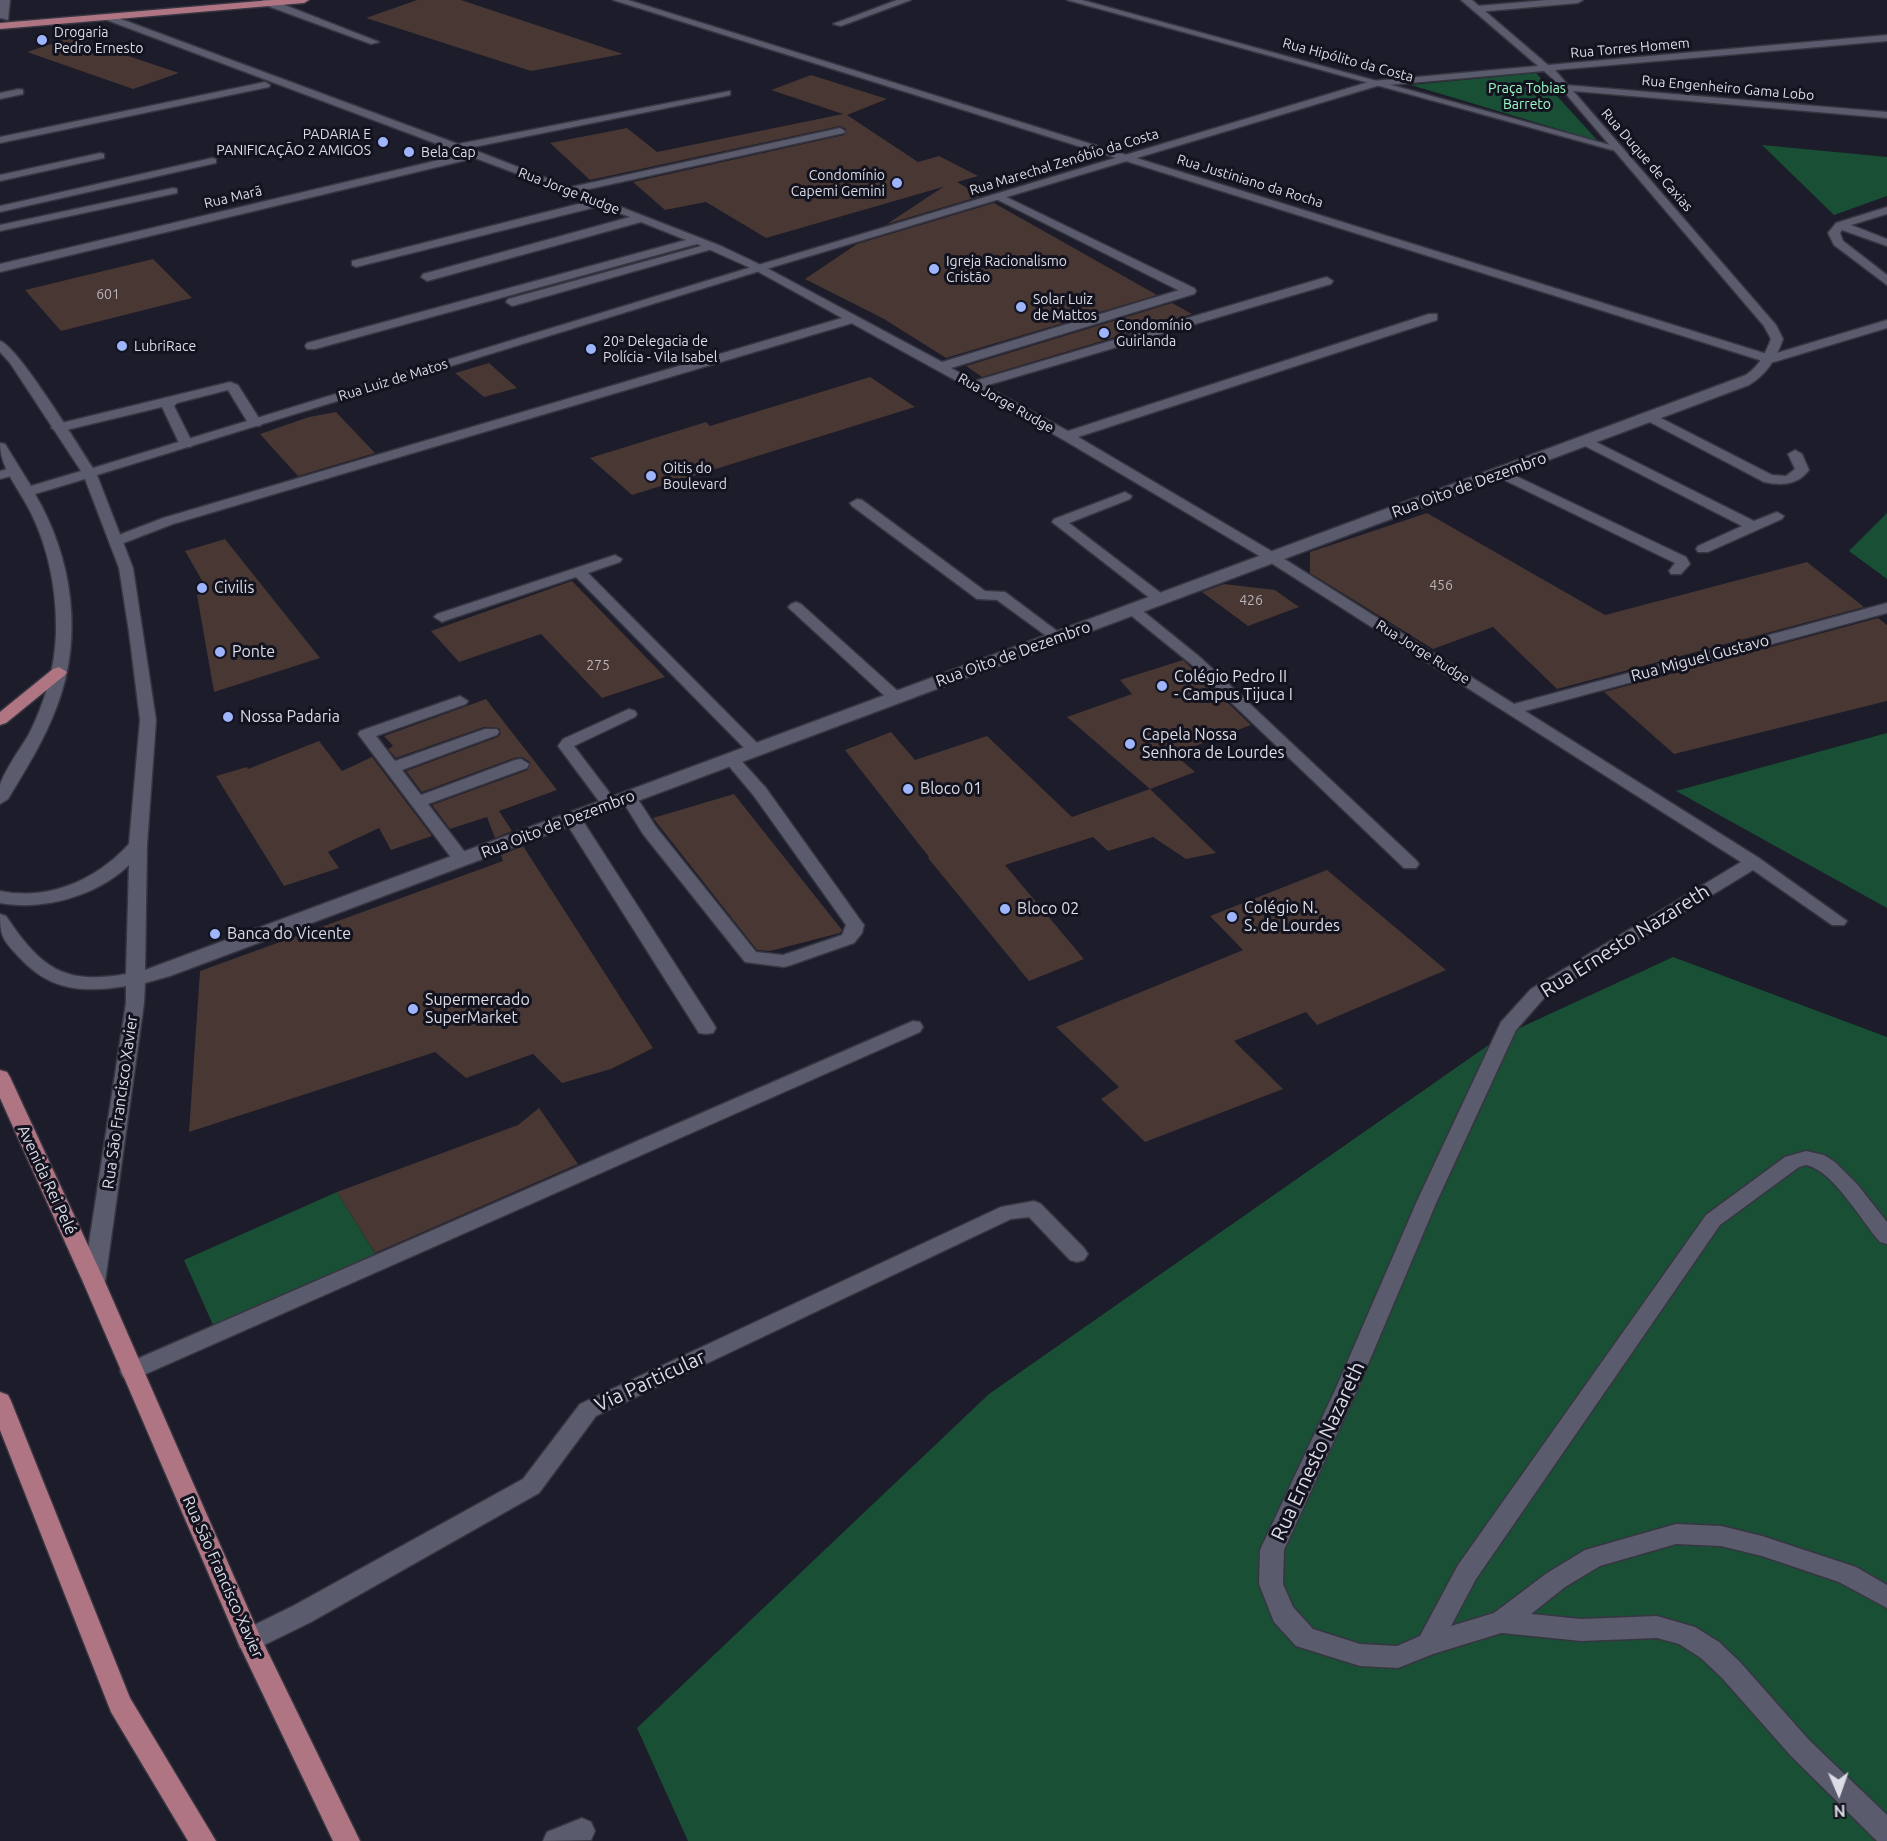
<!DOCTYPE html>
<meta charset="utf-8">
<style>
body{margin:0}
#map{position:relative;width:1887px;height:1841px;overflow:hidden;background:#1c1c2a;font-family:Ubuntu,sans-serif}
canvas{display:block}
.north{position:absolute;left:1809px;top:1763px;width:60px;height:60px;-webkit-text-stroke:4px #131320;paint-order:stroke;rotate:178deg;font-size:16px;font-weight:700;line-height:24px;text-align:center;color:#dcdce6}
.north::after{content:'';display:block;margin:auto;width:21px;height:27px;background:#dcdce6;clip-path:polygon(50% 0,100% 100%,50% 72%,0 100%)}
</style>
<div id="map">
<canvas width="1887" height="1841"></canvas>
<div class="north">N</div>
</div>
<script>
const g = document.querySelector('canvas').getContext('2d');
g.lineJoin = 'round';
function fill(path, color) { g.fillStyle = color; g.fill(path, 'evenodd'); }
function strokePath(path, color, width, dash) { g.strokeStyle = color; g.lineWidth = width; g.lineCap = dash ? 'butt' : 'round'; g.setLineDash(dash || []); g.stroke(path); }
function write(font, color, halo, rows, align = 'center') {
  g.font = font + ' Ubuntu,sans-serif'; g.lineWidth = 6; g.setLineDash([]); g.textBaseline = 'middle'; g.strokeStyle = halo; g.fillStyle = color; for (const [text, x, y, turn = 0] of rows) {
    g.save(); g.translate(x, y); g.rotate((+turn || 0) * Math.PI / 180); g.textAlign = isNaN(turn) ? turn : align; if (halo) g.strokeText(text, 0, 0); g.fillText(text, 0, 0); g.restore();
  }
}
const green = new Path2D(`
 M1536,73L1598,141L1411,85Z
 M1762,145L1887,157V196L1834,215Z
 M1887,513V579L1849,551Z
 M1887,733V908L1676,791Z
 M1673,957L1887,1037V1841H688L637,1728L989,1394L1500,1037Z
 M337,1192L376,1255L214,1327L184,1260Z`);
const building = new Path2D(`
 M417,0H461L623,54L531,71L366,18Z
 M72,37L179,73L133,89L27,52Z
 M811,75L887,99L847,115L918,162L939,156L978,176L957,182L981,196L887,224L943,187L766,238L706,202L665,210L633,182L844,135L846,129L840,126L590,180L550,143L627,128L657,152L843,114L771,90Z
 M994,203L1157,295L946,358L884,319L805,279L857,244Z
 M153,259L192,298L61,331L25,290Z
 M1172,303L1192,314L982,377L966,366Z
 M489,363L517,388L484,397L455,373Z
 M870,377L915,407L632,495L590,458L706,422L710,426Z
 M336,412L375,453L298,476L260,434L309,417Z
 M1427,513L1605,615L1807,562L1864,607L1557,689L1493,627L1433,649L1310,573V552Z
 M225,539L320,658L214,692L197,595L208,591L185,551Z
 M572,581L665,677L602,698L541,634L459,662L431,631Z
 M1224,584L1275,590L1299,607L1248,626L1202,592Z
 M1878,618L1887,625V701L1674,754L1604,692Z
 M1183,660L1251,725L1174,754L1195,772L1150,789L1067,717L1132,694L1120,680Z
 M486,699L557,790L499,811L512,831L495,838L487,817L450,829L432,805L528,770L530,762L522,757L514,758L422,792L406,771L498,737L501,733L499,728L484,727L396,758L388,749L393,746L384,736Z
 M891,732L915,760L987,736L1072,817L1150,789L1216,853L1186,859L1153,837L1108,851L1093,837L1005,865L1084,959L1029,981L928,858L929,857L845,750Z
 M319,741L342,771L372,757L432,836L391,850L379,828L328,852L339,868L284,886L216,776L247,767L248,769Z
 M734,794L842,930L840,933L770,951L757,950L653,818Z
 M523,846L653,1048L611,1069L562,1083L533,1054L466,1078L435,1052L189,1132L200,971L503,861L501,855Z
 M1327,870L1446,970L1317,1025L1306,1012L1234,1041L1283,1089L1145,1142L1101,1099L1119,1087L1056,1027L1243,950L1210,916Z
 M539,1108L578,1164L375,1253L337,1192L518,1125Z`);
const lane = new Path2D(`
 M0,0H10L8,20L0,18Z
 M19,89L23,90V94L0,99V93Z
 M840,128L845,131L844,133L571,193L565,190L571,187Z
 M1000,194L1194,288L1196,291L1194,294H1186L996,199L994,197Z
 M1887,207V214L1851,225L1887,239V246L1842,230L1840,233L1843,241L1887,275V285L1834,245L1828,233L1836,223Z
 M712,243L716,244V248L516,305L512,306L506,302L508,299Z
 M852,315L858,319L856,322L173,524L121,544L116,545L109,541L111,538L163,518Z
 M230,382L238,385L262,423L260,426H250L228,390L177,403L174,406L193,444L191,447H181L162,407L58,432L51,428L53,425Z
 M14,467L19,468L21,471L19,474L0,479V471Z
 M615,555L622,559L620,562L588,573L761,747L763,750L761,753H749L576,577L447,620L442,622L434,617L437,614Z
 M796,602L801,604L901,694L903,697L901,700H889L791,610L788,607L791,604Z
 M1133,605L1138,607L1201,658L1416,860L1419,864L1416,868H1404L1191,664L1128,613L1125,610Z
 M629,709L635,711L637,714L635,717L574,746L618,804L616,808H604L558,746L563,739Z
 M731,754L737,756L766,788L861,921L864,925L862,933L854,943L791,965L784,967L745,962L643,834L620,797L628,792L634,793L656,827L756,952L783,955L842,935L846,925L754,796L723,759Z
 M572,813L578,814L581,818L713,1023L716,1028L713,1033L706,1034L699,1033L563,818L566,814Z
 M913,1021L920,1022L923,1027L920,1032L139,1377L131,1380L123,1377L120,1371L123,1365Z
 M1034,1201L1041,1204L1084,1248L1088,1254L1084,1260L1077,1262L1070,1260L1029,1217L1011,1219L596,1416L539,1493L311,1622L258,1648L249,1651L240,1648L237,1640L240,1632L293,1606L523,1479L580,1404L1001,1207Z
 M1502,1611L1581,1619L1657,1616L1695,1627L1719,1642L1740,1662L1809,1740L1887,1815V1841H1877L1791,1756L1722,1678L1701,1658L1679,1644L1657,1638L1581,1641L1502,1633L1493,1630L1490,1622L1493,1614Z`);
const street = new Path2D(`
 M262,0H272L379,42L371,44L265,5Z
 M613,0H628L1770,355L1887,320V328L1774,362H1766Z
 M897,0H911L841,26L833,24Z
 M1067,0H1082L1621,148L1620,150H1612Z
 M1547,0H1583L1578,3L1477,12L1472,9L1477,6Z
 M104,15H110L458,144L730,91V95L726,96L469,148L721,246L763,266L942,362L1186,288H1194L1196,291L1194,294L951,368L975,381L1323,278L1327,277L1333,281L1331,284L985,386L1068,431L1429,314H1437V320L1078,437L1278,555L1514,704L1887,603V613L1525,711L1759,858L1847,921L1844,925H1832L1753,870L1545,997L1516,1030L1437,1201L1358,1388L1284,1550L1283,1584L1293,1607L1313,1629L1360,1644L1397,1646L1420,1636L1458,1565L1706,1215L1785,1157L1806,1151L1824,1155L1835,1162L1857,1184L1887,1222V1244L1880,1242C1861,1221 1834,1171 1806,1165L1799,1167L1720,1225L1476,1579L1451,1626L1494,1613L1547,1573L1585,1550L1676,1524L1721,1526L1762,1536L1856,1567L1887,1585V1608L1839,1582L1762,1556L1721,1546L1676,1544L1600,1566L1565,1587L1511,1630L1433,1654L1398,1668L1360,1666L1296,1646L1274,1622L1259,1584L1260,1550L1336,1388L1417,1201L1501,1022L1531,989L1741,862L1268,561L1062,439L755,270L697,244L315,349H307L305,346L307,343L686,240L641,222L431,280L427,281L421,277L423,274L630,217L600,206L356,267L352,265V261L590,201L475,158L0,272V264L464,154L104,19Z
 M265,82L270,85L269,87L0,143V137Z
 M1566,85L1887,112V118L1562,90V86Z
 M100,153L104,154V158L0,181V175Z
 M212,158L216,159V163L0,212V206Z
 M173,188L177,189V193L0,231V225Z
 M1651,413L1772,475L1786,476L1795,469L1788,454L1795,450L1802,454L1809,470C1798,485 1781,486 1764,482L1646,420L1644,417Z
 M1586,437L1754,521L1777,512L1784,516L1782,519L1708,552H1698L1696,549L1698,546L1742,526L1581,444L1579,441Z
 M1501,469L1686,557L1690,564L1681,574H1671L1669,571L1675,563L1496,476L1494,473L1496,470Z
 M1125,492L1132,496L1130,499L1069,523L1166,597L1168,600L1166,603H1156L1052,522L1054,519Z
 M857,499L862,500L985,591L1005,592L1065,637L1062,640H1052L997,600L977,599L852,506L850,503Z
 M460,696L468,701L466,704L376,736L395,761L485,729H497L499,732L497,735L402,770L421,795L515,760L521,759L529,764L527,768L428,804L471,860L468,864H456L358,734L360,731Z
 M582,1818L591,1822L595,1831L591,1840L543,1841L547,1832Z`);
const secondary = new Path2D(`
 M1461,0H1472L1548,65L1887,35V41L1555,70L1776,325L1783,339C1776,359 1767,374 1749,385L170,976L145,983L144,1003L105,1282L102,1288L94,1290L86,1288L83,1282L126,1003V986C84,993 50,991 20,958C4,941 0,938 0,914L6,916C41,968 63,985 126,974L129,865C97,896 43,911 0,903V891C49,901 96,880 129,844L140,720L129,632L119,568L85,479L35,494C72,557 84,636 57,706C45,739 26,769 8,799L0,804C0,798 0,791 0,786C2,774 22,746 29,734C45,702 55,668 56,633C57,592 49,550 31,513C20,490 0,469 0,443L5,444L31,486L81,471L10,363L0,352V341C18,346 79,447 93,468L755,266L1372,81L1538,66ZM1544,71L1554,80L1764,326L1771,339C1765,354 1760,365 1746,375L145,970L147,845L156,720L133,568L97,475L763,270L1377,86Z`);
const primary = new Path2D(`
 M272,0H309L304,3L0,29V23Z
 M59,667L67,672L65,675L6,723L0,725V712L53,669Z
 M0,1070L7,1072L10,1077L105,1282L260,1636L360,1841H333L237,1640L83,1282L0,1098Z
 M0,1392L8,1395L11,1401L130,1698L216,1841H188L111,1712L0,1430Z`);
const markers = [
 [42,40,6,"#9eb4fd"],
 [383,142,6,"#9eb4fd"],
 [409,152,6,"#9eb4fd"],
 [897,183,6,"#9eb4fd"],
 [934,269,6,"#9eb4fd"],
 [1021,307,6,"#9eb4fd"],
 [1104,333,6,"#9eb4fd"],
 [122,346,6,"#9eb4fd"],
 [591,349,6,"#9eb4fd"],
 [651,476,6,"#9eb4fd"],
 [202,588,6,"#9eb4fd"],
 [220,652,6,"#9eb4fd"],
 [1162,686,6,"#9eb4fd"],
 [228,717,6,"#9eb4fd"],
 [1130,744,6,"#9eb4fd"],
 [908,789,6,"#9eb4fd"],
 [1005,909,6,"#9eb4fd"],
 [1232,917,6,"#9eb4fd"],
 [215,934,6,"#9eb4fd"],
 [413,1009,6,"#9eb4fd"]
];
const farPoinames = [
 ["Drogaria",54,32],
 ["Pedro Ernesto",54,48],
 ["PADARIA E",371,134,"right"],
 ["PANIFICAÇÃO 2 AMIGOS",371,150,"right"],
 ["Bela Cap",421,152],
 ["Condomínio",885,175,"right"],
 ["Capemi Gemini",885,191,"right"],
 ["Igreja Racionalismo",946,261],
 ["Cristão",946,277],
 ["Solar Luiz",1033,299],
 ["de Mattos",1033,315],
 ["Condomínio",1116,325],
 ["Guirlanda",1116,341],
 ["20ª Delegacia de",603,341],
 ["Polícia - Vila Isabel",603,357],
 ["LubriRace",134,346],
 ["Oitis do",663,468],
 ["Boulevard",663,484]
];
const farStreetnames = [
 ["Rua Torres Homem",1630,48,-5],
 ["Rua Hipólito da Costa",1348,60,15],
 ["Rua Engenheiro Gama Lobo",1728,88,5],
 ["Rua Duque de Caxias",1647,160,49],
 ["Rua Marechal Zenóbio da Costa",1064,162,-17],
 ["Rua Justiniano da Rocha",1250,181,17],
 ["Rua Jorge Rudge",569,191,21],
 ["Rua Marã",233,197,-13],
 ["Rua Luiz de Matos",393,380,-17],
 ["Rua Jorge Rudge",1006,403,29],
 ["Rua Jorge Rudge",1423,652,32]
];
const farParknames = [
 ["Praça Tobias",1527,88],
 ["Barreto",1527,104]
];
const numberNames = [
 ["601",108,294],
 ["456",1441,585],
 ["426",1251,600],
 ["275",598,665]
];
const streetNames = [
 ["Rua Oito de Dezembro",1469,485,-20],
 ["Rua Oito de Dezembro",1013,654,-20],
 ["Rua Miguel Gustavo",1700,658,-15],
 ["Rua Oito de Dezembro",558,824,-21],
 ["Rua São Francisco Xavier",120,1102,-82],
 ["Avenida Rei Pelé",47,1180,65],
 ["Rua São Francisco Xavier",223,1577,66]
];
const poiNames = [
 ["Civilis",214,588],
 ["Ponte",232,652],
 ["Colégio Pedro II",1174,677],
 ["- Campus Tijuca I",1174,695],
 ["Nossa Padaria",240,717],
 ["Capela Nossa",1142,735],
 ["Senhora de Lourdes",1142,753],
 ["Bloco 01",920,789],
 ["Colégio N.",1244,908],
 ["S. de Lourdes",1244,926],
 ["Bloco 02",1017,909],
 ["Banca do Vicente",227,934],
 ["Supermercado",425,1000],
 ["SuperMarket",425,1018]
];
const nearStreetnames = [
 ["Rua Ernesto Nazareth",1625,941,-32],
 ["Via Particular",650,1381,-25],
 ["Rua Ernesto Nazareth",1318,1451,-65]
];
fill(green, '#195035');
fill(building, '#483732');
strokePath(lane, '#363541', 3);
strokePath(street, '#363541', 3);
strokePath(secondary, '#363541', 3);
strokePath(primary, '#363541', 3);
fill(lane, '#5a5b6c');
fill(street, '#5a5b6c');
fill(secondary, '#5a5b6c');
fill(primary, '#af7582');
for (const [x, y, r, color] of markers) { const dot = new Path2D(); dot.arc(x, y, r, 0, 2 * Math.PI); g.fillStyle = color; g.fill(dot); strokePath(dot, '#131320', 2); }
write('14px', '#dcdce6', '#131320', farPoinames, 'left');
write('14px', '#dcdce6', '#131320', farStreetnames);
write('14px', '#9bfbc4', '#131320', farParknames);
write('14px', '#b7b3b9', null, numberNames);
write('16px', '#dcdce6', '#131320', streetNames);
write('16px', '#dcdce6', '#131320', poiNames, 'left');
write('20px', '#dcdce6', '#131320', nearStreetnames);
</script>
